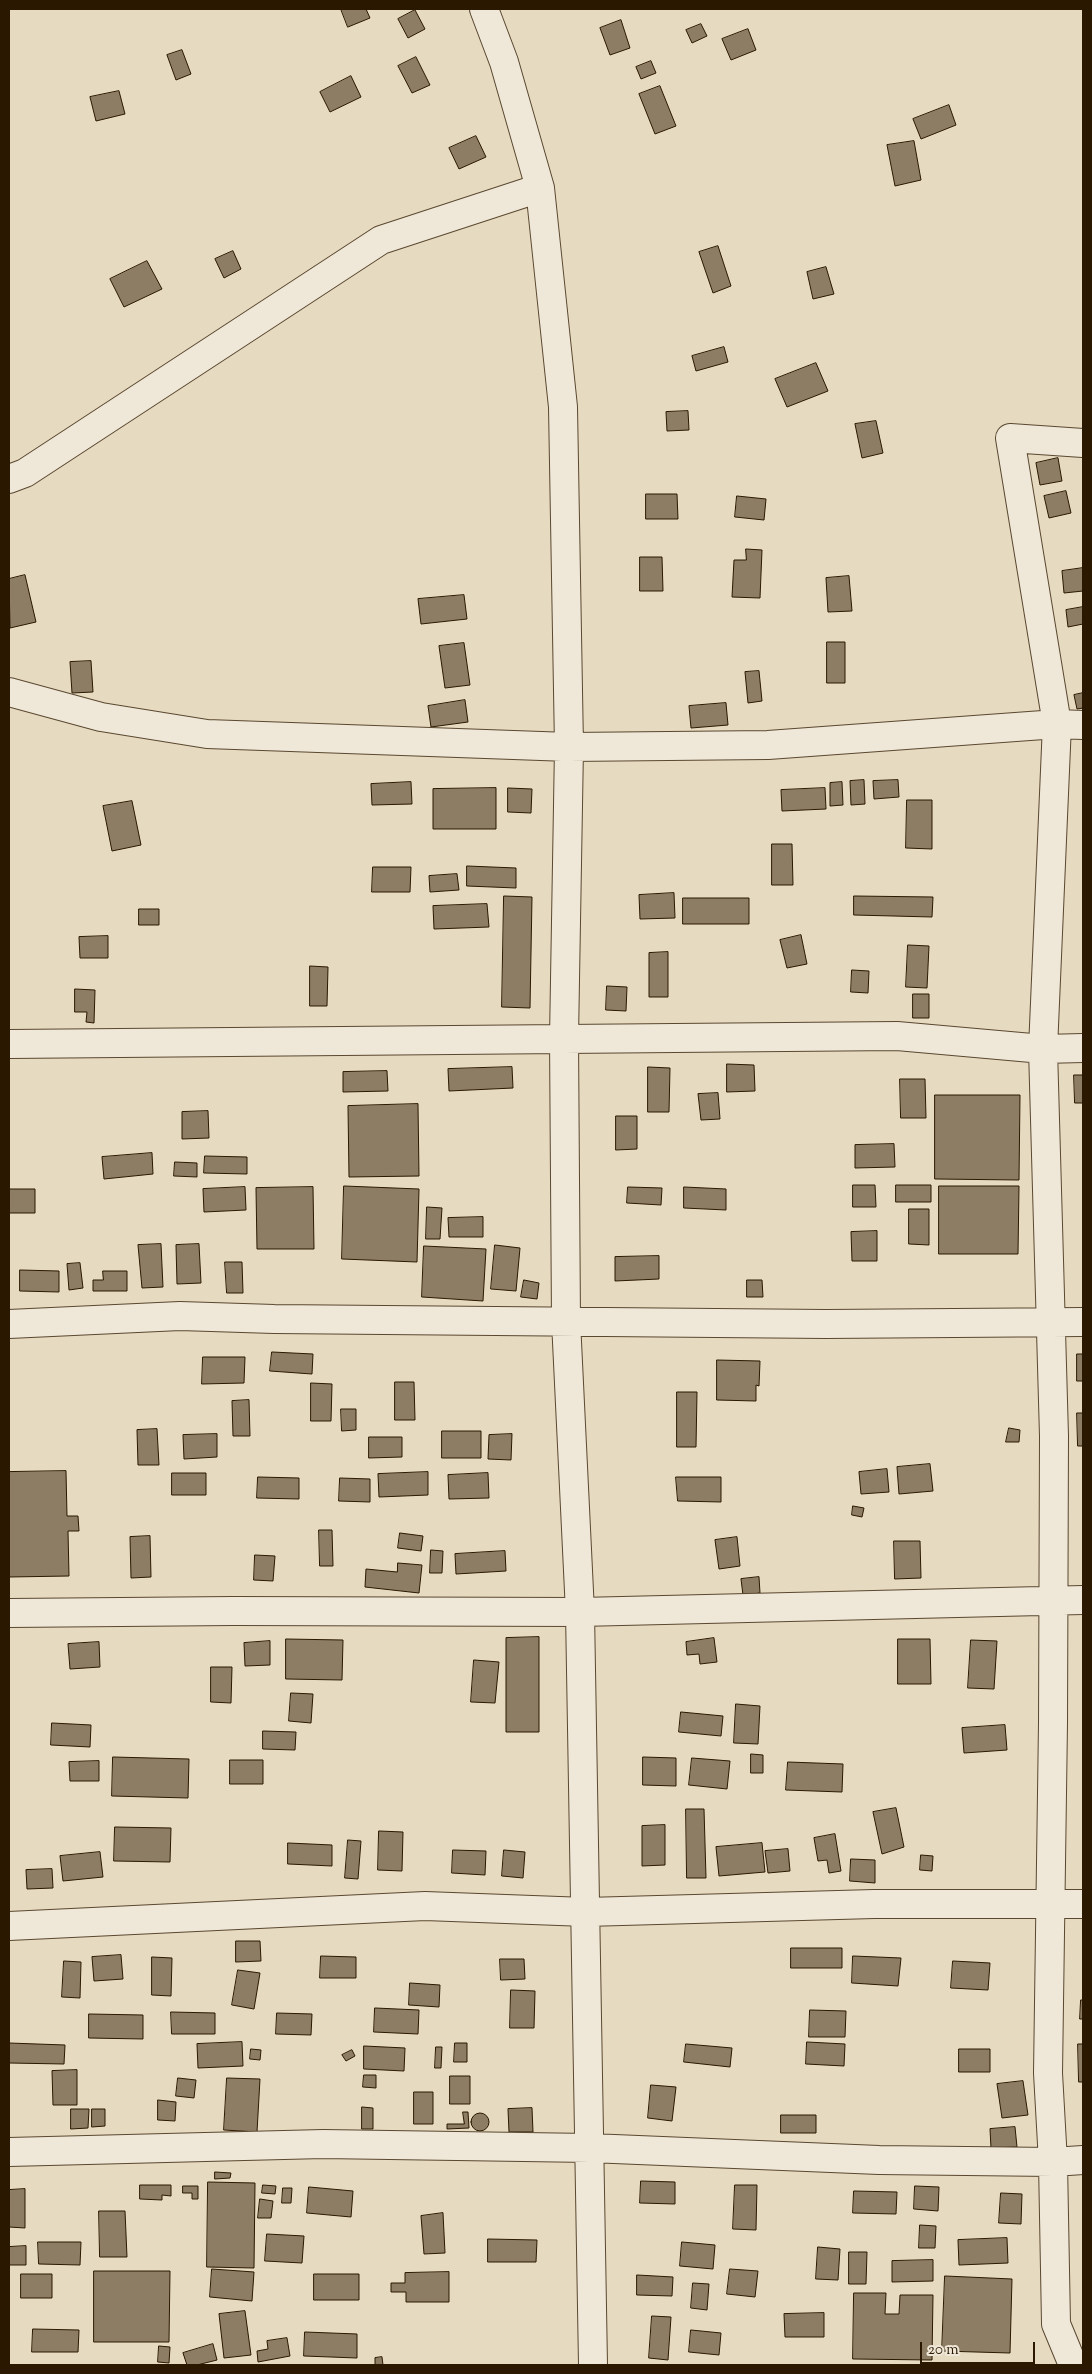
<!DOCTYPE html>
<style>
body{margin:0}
#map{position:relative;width:1092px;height:2374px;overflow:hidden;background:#e6dac1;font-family:"Sorts Mill Goudy",serif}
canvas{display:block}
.frame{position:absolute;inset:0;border:10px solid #2b1800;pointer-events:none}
.scale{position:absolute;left:920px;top:2342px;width:115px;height:22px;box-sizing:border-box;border:2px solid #2b1800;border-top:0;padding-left:6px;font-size:15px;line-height:18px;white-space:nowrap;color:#2b1800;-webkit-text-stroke:4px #efe7d7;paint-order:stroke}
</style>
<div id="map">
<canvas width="1092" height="2374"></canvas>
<div class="frame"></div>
<div class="scale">20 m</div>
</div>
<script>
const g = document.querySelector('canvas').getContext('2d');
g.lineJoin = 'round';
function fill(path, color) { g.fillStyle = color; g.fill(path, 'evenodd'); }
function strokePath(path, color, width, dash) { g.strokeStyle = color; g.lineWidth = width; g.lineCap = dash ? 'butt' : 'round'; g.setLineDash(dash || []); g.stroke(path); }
const building = new Path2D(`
 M341,9H366L370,18L348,27Z
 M415,10L425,29L408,38L398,19Z
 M621,20L630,48L610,55L600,28Z
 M701,24L707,36L692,43L686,30Z
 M748,29L756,50L731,60L722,39Z
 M182,50L191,74L176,80L167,55Z
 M416,57L430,85L412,93L398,66Z
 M651,61L656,73L641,79L636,67Z
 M351,76L361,97L330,112L320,92Z
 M660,86L676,126L655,134L639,94Z
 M119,91L125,114L96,121L90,97Z
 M949,105L956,125L921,139L913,119Z
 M476,136L486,157L459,169L449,148Z
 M914,141L921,180L895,186L887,145Z
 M718,246L731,286L713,293L699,252Z
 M233,251L241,269L224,278L215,259Z
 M147,261L162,289L124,307L110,279Z
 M826,267L834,294L813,299L807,272Z
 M724,347L728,362L696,371L692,356Z
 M816,363L828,391L787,407L775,379Z
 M688,411L689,430L667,431L666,412Z
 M876,421L883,453L862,458L855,424Z
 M1058,458L1062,481L1040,485L1036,463Z
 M1066,491L1071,513L1049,518L1044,496Z
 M646,494H677L678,519H646Z
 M737,496L766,499L764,520L735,517Z
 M746,549L762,550L760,598L732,597L734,560H746Z
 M640,557H662L663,591H640Z
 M1083,568V591L1064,593L1062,571Z
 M25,575L36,622L10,628L9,579Z
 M849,576L852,611L828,612L826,578Z
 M464,595L467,619L421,624L418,599Z
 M1083,607V624L1068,627L1066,610Z
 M827,642H845V683H827Z
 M464,643L470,685L445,688L439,646Z
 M91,661L93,692L72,693L70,662Z
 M759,671L762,701L748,703L745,672Z
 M1083,693V708L1077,709L1074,695Z
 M465,700L468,722L431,727L428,706Z
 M726,703L728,725L691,728L689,706Z
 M864,780L865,804L851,805L850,781Z
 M898,780L899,797L874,799L873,781Z
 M411,782L412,804L372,805L371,784Z
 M842,782L843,805L830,806V783Z
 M496,788V829H433V789Z
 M508,788L532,789L531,813L508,812Z
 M825,788L826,809L782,811L781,790Z
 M907,800H932V849L906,848Z
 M132,801L141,845L112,851L103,806Z
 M772,844H792L793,885H772Z
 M467,866L516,868V888L467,886Z
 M373,867H411L410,892H372Z
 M457,874L459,890L430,892L429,876Z
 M674,893L675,918L640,919L639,895Z
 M504,896L532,897L530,1008L502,1007Z
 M854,896L933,897L932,917L854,915Z
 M683,898H749V924H683Z
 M487,904L489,927L434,929L433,906Z
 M139,909H159V925H139Z
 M801,935L807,964L787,968L780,940Z
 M108,936V958H80L79,937Z
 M908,945L929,946L927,988L906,987Z
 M668,952V997H649V953Z
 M310,966L328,967L327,1006H310Z
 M852,970L869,971L868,993L851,992Z
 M607,986L627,987L626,1011L606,1010Z
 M75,989L95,990L94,1023L86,1022L87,1012H75Z
 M913,994H929V1018H913Z
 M727,1064L754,1065L755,1091L727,1092Z
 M512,1067L513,1088L449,1091L448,1069Z
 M648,1067L670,1068L669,1112H648Z
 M387,1071L388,1091L343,1092V1072Z
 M1074,1075H1083V1103H1075Z
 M900,1079H925L926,1118H901Z
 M718,1093L720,1119L701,1120L698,1094Z
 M935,1095H1020L1019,1180L935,1179Z
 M418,1104L419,1176L349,1177L348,1106Z
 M208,1111L209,1138L182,1139V1112Z
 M616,1116H637V1149L616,1150Z
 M894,1144L895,1167L855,1168V1145Z
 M152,1153L153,1174L104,1179L102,1157Z
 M205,1156L247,1157V1174L204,1173Z
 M175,1162L197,1163V1177L174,1176Z
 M853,1185H875L876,1207H853Z
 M896,1185H931V1202H896Z
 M344,1186L419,1189L417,1262L342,1259Z
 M939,1186H1019L1018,1254H939Z
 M245,1187L246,1210L204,1212L203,1189Z
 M313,1187L314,1249H257L256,1188Z
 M628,1187L662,1188L661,1205L627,1203Z
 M684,1187L726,1189V1210L684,1208Z
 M9,1189H35V1213H9Z
 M427,1207L442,1208L440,1239H426Z
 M909,1209H929V1245L909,1244Z
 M483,1217V1237H449L448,1218Z
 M877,1231V1261H852L851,1232Z
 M161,1244L163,1287L142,1288L138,1245Z
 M199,1244L201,1283L177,1284L176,1245Z
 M495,1245L520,1248L516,1291L491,1289Z
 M424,1246L486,1249L483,1301L422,1297Z
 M659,1256V1279L615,1281V1257Z
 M225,1262H242L243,1293H227Z
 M80,1263L83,1288L69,1290L67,1264Z
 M20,1270L59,1271V1292L20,1291Z
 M103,1271H127V1291H93V1280H103Z
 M524,1280L539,1283L537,1299L521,1297Z
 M747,1280H762L763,1297H747Z
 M272,1352L313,1354L312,1374L270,1371Z
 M1077,1354H1083V1381H1077Z
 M203,1357H245L244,1383L202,1384Z
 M717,1360L760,1361L759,1386L756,1385V1401L717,1400Z
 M395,1382H414L415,1420H395Z
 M311,1383L332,1384L331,1421H311Z
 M677,1392H697L696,1447H677Z
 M249,1400L250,1436H233L232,1401Z
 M341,1409H356V1430L342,1431Z
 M1077,1413H1083V1446H1078Z
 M1009,1428L1020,1430L1019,1442H1006Z
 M157,1429L159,1465H138L137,1430Z
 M442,1431H481V1458H442Z
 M217,1434V1457L184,1459L183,1435Z
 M512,1434L511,1460L488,1459L489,1435Z
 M369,1437H402V1457L369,1458Z
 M930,1464L933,1491L899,1494L897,1467Z
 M887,1469L889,1492L861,1494L859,1472Z
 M66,1471L67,1516H78L79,1531H68L69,1576L9,1577V1472Z
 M428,1472V1495L379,1497L378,1474Z
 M172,1473H206V1495H172Z
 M488,1473L489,1498L449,1499L448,1475Z
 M258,1477L299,1478V1499L257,1498Z
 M676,1477H721V1502L678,1501Z
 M340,1478L370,1479V1502L339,1501Z
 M853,1506L864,1508L862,1517L852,1515Z
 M319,1530H332L333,1566H320Z
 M400,1533L423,1536L421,1551L398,1548Z
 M150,1536L151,1577L131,1578L130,1537Z
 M737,1537L740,1566L719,1569L715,1540Z
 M894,1541H920L921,1578L895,1579Z
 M431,1550L443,1551L442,1573H430Z
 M505,1551L506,1571L456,1574L455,1554Z
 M255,1555L275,1556L273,1581L254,1580Z
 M398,1563L422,1565L419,1593L365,1587L366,1569L397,1572Z
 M759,1577L760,1593L743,1595L741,1579Z
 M539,1637V1732H506V1638Z
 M714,1638L717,1662L700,1664L699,1654L687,1655L686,1642Z
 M286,1639L343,1640L342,1680L286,1679Z
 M898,1639H930L931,1684H898Z
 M971,1640L997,1641L994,1689L968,1688Z
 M270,1641V1665L245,1666L244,1643Z
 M99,1642L100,1667L70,1669L68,1644Z
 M474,1660L499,1662L495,1703L471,1702Z
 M211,1667H232L231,1703L211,1702Z
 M291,1693L313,1694L311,1723L289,1721Z
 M736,1704L760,1706L758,1744L734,1743Z
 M681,1712L723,1716L721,1736L679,1732Z
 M52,1723L91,1725L90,1747L51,1745Z
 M1005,1725L1007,1750L964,1753L962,1728Z
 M263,1731L296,1732L295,1750L263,1749Z
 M751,1754L763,1755V1773H751Z
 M113,1757L189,1759L188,1798L112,1796Z
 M643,1757L676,1758V1786L643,1785Z
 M692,1758L730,1761L727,1789L689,1785Z
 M230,1760H263V1784H230Z
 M99,1761V1781H70L69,1762Z
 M788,1762L843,1764L842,1792L786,1790Z
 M896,1808L904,1847L882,1854L873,1812Z
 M686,1809H704L706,1878H687Z
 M665,1825V1865L642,1866V1826Z
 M115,1827L171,1828L170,1862L114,1861Z
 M379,1831L403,1832L402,1871L378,1870Z
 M835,1834L841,1871L829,1873L827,1860L818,1861L814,1838Z
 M348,1840L361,1841L358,1879L345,1878Z
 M288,1843L332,1845V1866L288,1864Z
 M762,1843L765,1872L719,1876L716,1847Z
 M788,1849L790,1871L768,1873L765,1851Z
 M453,1850L486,1851L485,1875L452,1873Z
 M504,1850L525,1852L523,1878L502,1876Z
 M100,1852L103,1877L63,1881L60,1856Z
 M921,1855L933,1856L932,1871L920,1870Z
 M851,1859L875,1860V1883L850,1881Z
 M52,1869L53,1888L27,1889L26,1870Z
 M236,1941H260L261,1961L236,1962Z
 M791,1948H842V1968H791Z
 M121,1955L123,1979L94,1981L92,1957Z
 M321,1956L356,1957V1978H320Z
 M853,1956L901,1958L898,1986L852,1983Z
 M152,1957L172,1958L171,1996L152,1995Z
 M500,1959H524L525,1979L501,1980Z
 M64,1961L81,1962L80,1998L62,1997Z
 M953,1961L990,1963L988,1990L951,1988Z
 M238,1970L260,1973L254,2009L232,2005Z
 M410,1983L440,1985L439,2007L409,2005Z
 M511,1990L535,1991L534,2028H510Z
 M1081,2000H1083V2019H1080Z
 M375,2008L419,2010L418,2034L374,2032Z
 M810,2010L846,2011L845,2037H809Z
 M171,2012L215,2013V2034H172Z
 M277,2013L312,2014L311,2035L276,2034Z
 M89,2014L143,2015V2039L89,2038Z
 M242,2042L243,2066L198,2068L197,2044Z
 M807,2042L845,2044L844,2066L806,2064Z
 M9,2043L65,2045L64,2064L9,2063Z
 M455,2043H467V2062H454Z
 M686,2044L732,2048L730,2067L684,2062Z
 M1078,2044H1083V2082H1079Z
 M364,2046L405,2048L404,2071L364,2069Z
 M436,2047H442L441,2068H435Z
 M251,2049L261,2050L260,2060L250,2059Z
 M959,2049H990V2072H959Z
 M352,2050L355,2056L346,2061L342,2055Z
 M77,2070V2105H53L52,2071Z
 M364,2075H376V2088L363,2087Z
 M450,2076H470V2104H450Z
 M178,2078L196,2080L194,2098L176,2096Z
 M227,2078L260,2079L257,2132L224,2130Z
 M1023,2081L1028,2115L1002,2118L997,2084Z
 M651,2085L676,2087L672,2121L648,2118Z
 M414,2092H433V2124H414Z
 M158,2100L176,2102L175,2121L158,2120Z
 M362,2107L373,2108V2129H362Z
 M532,2108L533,2132H509L508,2109Z
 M71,2109H89L88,2128L71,2129Z
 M92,2109H105V2126L92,2127Z
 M463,2112H468L469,2128L447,2129V2124H464Z
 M471 2122a9 9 0 1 1 18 0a9 9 0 1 1-18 0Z
 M781,2115H816V2133H781Z
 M1015,2127L1017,2147L991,2148L990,2129Z
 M215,2172L231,2173L230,2178L215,2179Z
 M641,2181L675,2182V2204L640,2203Z
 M208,2182L255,2183L254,2268L207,2267Z
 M140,2185H171V2196L162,2195V2200L140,2199Z
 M263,2185L276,2186L275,2194L262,2193Z
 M735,2185H757L756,2230L733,2229Z
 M183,2186H198V2199H192V2193H183Z
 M915,2186L939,2187L938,2211L914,2209Z
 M309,2187L353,2191L351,2217L307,2213Z
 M283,2188H292L291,2203H282Z
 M25,2189V2228L9,2227V2190Z
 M854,2191L897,2192L896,2214L853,2213Z
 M1001,2193L1022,2194L1021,2224L999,2223Z
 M260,2199L273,2201L271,2218H258Z
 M99,2211H125L127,2257H100Z
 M443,2213L445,2253L424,2254L421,2216Z
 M920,2225L936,2226L935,2248H919Z
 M267,2234L304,2236L302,2263L265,2261Z
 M1007,2238L1008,2263L959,2265L958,2240Z
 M488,2239L537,2240L536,2262H488Z
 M38,2242H81L80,2265L39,2264Z
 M682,2242L715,2245L713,2269L680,2266Z
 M26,2246V2265H9V2247Z
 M818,2247L840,2249L838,2280L816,2279Z
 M849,2252H867L866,2284H849Z
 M933,2260V2281L892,2282V2261Z
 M212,2269L254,2272L252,2301L210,2297Z
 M730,2269L758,2271L755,2297L727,2294Z
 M94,2271H170L169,2342H94Z
 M449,2272V2302H406V2292H391V2283H405V2273Z
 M21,2274H52V2298H21Z
 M314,2274H359V2300H314Z
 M637,2275L673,2277L672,2296L637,2295Z
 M945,2276L1012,2279L1010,2353L942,2351Z
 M693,2283L709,2284L707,2310L691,2308Z
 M854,2293H886L885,2314H899L900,2295H933L932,2360L853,2359Z
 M245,2311L251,2355L224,2358L219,2314Z
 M824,2313V2337H785L784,2314Z
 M652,2316L671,2317L668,2360L649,2358Z
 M33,2329L79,2330L78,2352H32Z
 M691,2330L721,2333L719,2355L689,2352Z
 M305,2332L357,2334V2358L304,2356Z
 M287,2338L290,2356L258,2362L257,2351L268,2349L267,2341Z
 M213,2344L217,2360L197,2365H187L183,2353Z
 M159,2346L170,2347L169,2363L158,2362Z
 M382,2357L383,2365H375V2358Z`);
const minor = new Path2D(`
 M484,9L504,62L540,188L563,407L569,747L564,1038L566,1321L580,1612L593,2365
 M9,479L25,473L381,240L540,188
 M9,692L101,717L207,734L569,747L768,745L1057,724L1083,725
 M9,1044L897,1036L1043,1049L1083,1048
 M9,1324L180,1316L274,1319L826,1324L1083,1322
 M9,1613L233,1611L580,1612L1083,1600
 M9,1926L425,1906L586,1912L874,1904H1083
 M9,2152L323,2144L590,2148L879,2160L1053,2162L1083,2160
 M1073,2365L1056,2324L1053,2162L1048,2073L1053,1723L1054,1436L1043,1049L1057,724L1010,438L1083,443`);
fill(building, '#8c7d64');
strokePath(building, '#2b1800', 1);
strokePath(minor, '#5a4830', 30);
strokePath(minor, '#efe7d7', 28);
</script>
